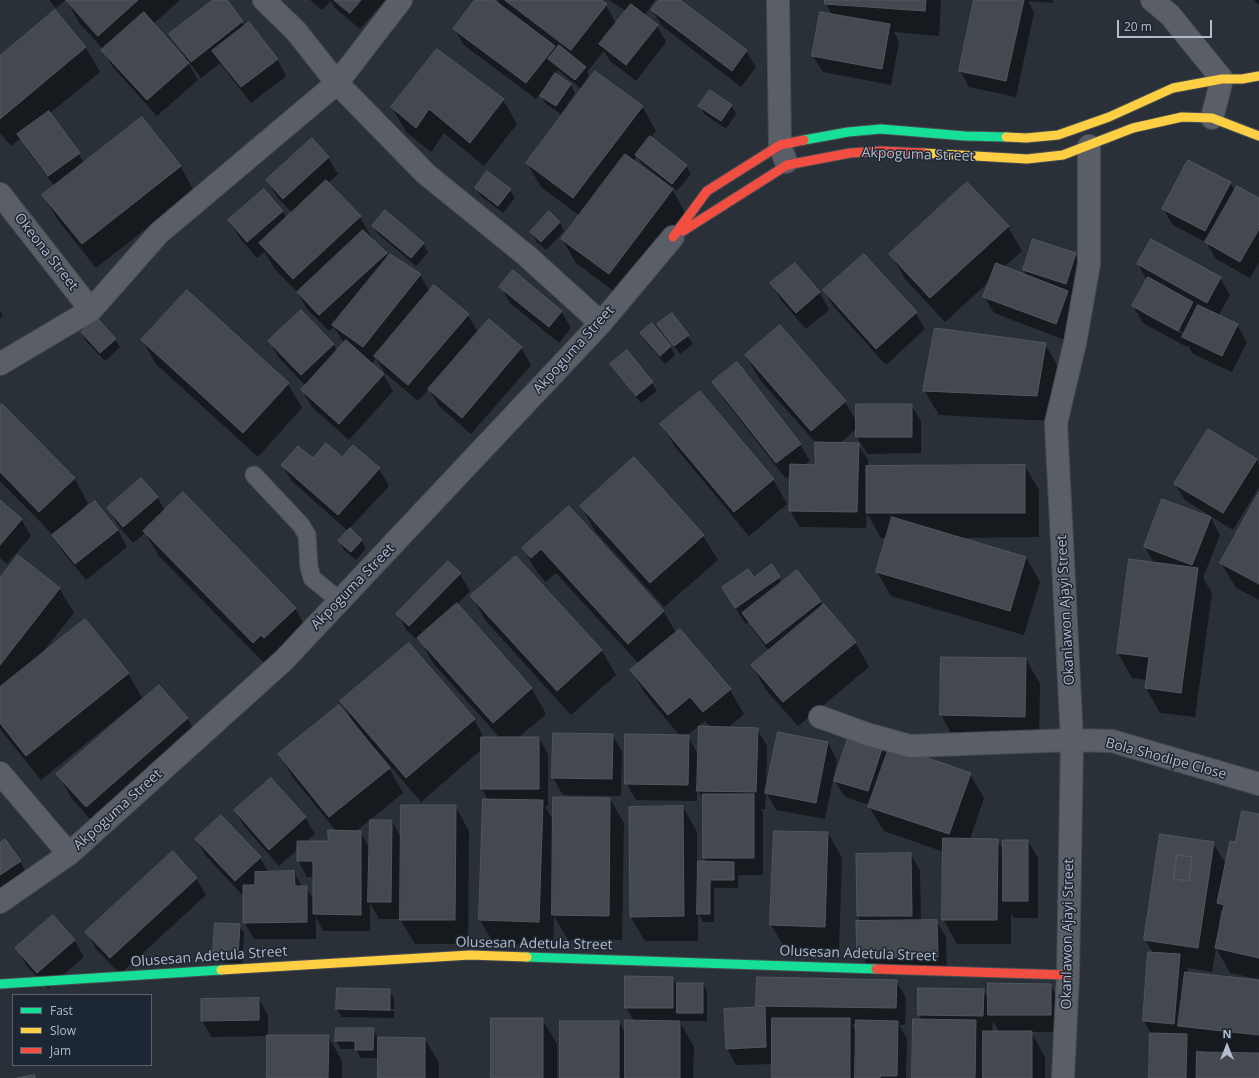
<!DOCTYPE html>
<style>
body{margin:0}
#map{position:relative;width:1259px;height:1078px;overflow:hidden;background:#2a3038;font-family:"Open Sans",sans-serif}
canvas{display:block}
.legend{position:absolute;left:12px;top:994px;width:140px;height:72px;box-sizing:border-box;background:#1d2633;border:1px solid #59626f;margin:0;padding:5px 7px;list-style:none;font-size:12px;color:#b4bcc9}
.legend li{display:flex;align-items:center;gap:8px;height:20px}
.legend b{width:20px;border:1px solid #59626f}
.north{position:absolute;left:1207px;top:1026px;width:40px;height:40px;-webkit-text-stroke:3px #1d2633;paint-order:stroke;rotate:0deg;font-size:11px;font-weight:700;line-height:16px;text-align:center;color:#b4bcc9}
.north::after{content:'';display:block;margin:auto;width:14px;height:18px;background:#b4bcc9;clip-path:polygon(50% 0,100% 100%,50% 72%,0 100%)}
.scale{position:absolute;left:1117px;top:20px;width:95px;height:18px;box-sizing:border-box;border:2px solid #b4bcc9;border-top:0;padding-left:5px;font-size:12px;line-height:14px;white-space:nowrap;color:#b4bcc9;-webkit-text-stroke:3px #1d2633;paint-order:stroke}
</style>
<div id="map">
<canvas width="1259" height="1078"></canvas>
<ul class="legend">
<li><b style="height:5px;background:#16e098"></b>Fast</li>
<li><b style="height:5px;background:#ffcf43"></b>Slow</li>
<li><b style="height:5px;background:#f24e42"></b>Jam</li>
</ul>
<div class="north">N</div>
<div class="scale">20 m</div>
</div>
<script>
const g = document.querySelector('canvas').getContext('2d');
g.lineJoin = 'round';
function fill(path, color) { g.fillStyle = color; g.fill(path, 'evenodd'); }
function strokePath(path, color, width, dash) { g.strokeStyle = color; g.lineWidth = width; g.lineCap = dash ? 'butt' : 'round'; g.setLineDash(dash || []); g.stroke(path); }
function write(font, color, halo, rows, align = 'center') {
  g.font = font + ' "Open Sans",sans-serif'; g.lineWidth = 3; g.setLineDash([]); g.textBaseline = 'middle'; g.strokeStyle = halo; g.fillStyle = color; for (const [text, x, y, turn = 0] of rows) {
    g.save(); g.translate(x, y); g.rotate((+turn || 0) * Math.PI / 180); g.textAlign = isNaN(turn) ? turn : align; if (halo) g.strokeText(text, 0, 0); g.fillText(text, 0, 0); g.restore();
  }
}
const shadow = new Path2D(`
 M49,0H66L56,8Z
 M66,0H180L153,24L184,59L186,58L171,35L215,0H225L245,27L277,59L286,76L251,103L220,63L201,78L189,62L188,63L198,80L157,116L112,66L103,49L80,24Z
 M310,0H385L360,29L335,8L331,1L322,10Z
 M476,0H493L502,8L498,0H599L606,5L616,24L626,11L609,0H655L644,16L657,26L666,42L636,81L610,61L604,51L587,72L589,76L580,88L558,70L555,74L571,85L575,93L561,114L546,104L541,96L546,88L545,87L536,99L464,45L454,29Z
 M660,0H678L746,51L756,67L741,87L662,26L652,10Z
 M826,0H941L939,36L894,32L899,42L891,85L823,72L813,56L832,15L826,4Z
 M975,0H1053V3L1028,1L1034,13L1016,97L969,87L960,70Z
 M1254,0H1259V5Z
 M55,12L86,48L100,72L49,114L79,154L84,163L180,166L194,191L96,268L58,220L43,195L55,187L28,151L21,138L11,146L0,133V58Z
 M503,100L517,124L484,166L444,133L431,152L406,132L392,107Z
 M731,105L736,114L726,129L704,114L700,106Z
 M642,106L656,131L651,138L686,166L691,174L677,191L641,163L637,156L634,161L672,189L686,214L623,298L576,263L562,239L580,216L541,187L527,163Z
 M328,157L338,174L328,183L360,217L374,242L389,257L390,255L420,275L430,292L468,315L478,333L489,320L521,348L531,365L471,434L439,406L429,389L418,401L385,373L376,358L372,364L383,374L393,391L349,440L312,407L302,390L306,386L279,358L269,341L333,344L337,351L344,343L334,327L329,331L307,309L298,293L274,268L265,252L257,258L239,237L229,220L264,190L283,211L286,218L292,213L277,197L267,180Z
 M1230,183L1235,191L1259,199V262L1250,278L1216,259L1207,243L1173,225L1163,209Z
 M476,188L510,190L515,198L503,213L481,196Z
 M549,213L560,223L564,231L546,250L536,241L531,233Z
 M373,226L423,244L428,252L416,266L378,234Z
 M1008,227L1022,251L1004,267L1027,276L1024,270L1075,254L1085,271L1065,340L994,313L984,296L991,280L945,322L905,279L891,254Z
 M795,264L820,293L829,310L806,329L781,300L772,284Z
 M1138,264L1220,278L1230,295L1218,316L1237,325L1247,342L1232,372L1193,354L1188,345L1187,347L1143,323L1133,306L1147,280ZM1146,313L1183,332L1182,334L1146,315Z
 M501,287L561,311L571,328L559,343L510,303Z
 M824,290L916,313L925,329L886,365L834,307Z
 M0,310L3,316L0,318Z
 M672,314L693,344L680,354L658,324Z
 M780,326L845,402L857,422L911,405L921,421V453L867,454L857,437V428L840,443L858,444L868,460V467L1025,466L1039,490V537L960,538L1026,557L1040,582L1024,635L891,596L877,572L887,538H881L867,513L866,528L800,527L790,511L791,475L786,479L723,398L713,382L800,444L810,461L804,465L816,466V443L760,380L746,356Z
 M82,332L115,339L120,347L105,361L86,341Z
 M641,334L670,346L675,355L665,364L646,342Z
 M142,340L288,384L302,408L258,457L156,364Z
 M1045,344L1059,369L1051,421L939,415L924,390Z
 M611,364L652,383L657,391L641,403L616,372Z
 M0,407L74,478L88,503L73,518L74,519L118,530L127,547L86,580L63,552L53,535L0,481Z
 M661,424L773,479L787,504L749,536L676,448Z
 M353,446L379,469L389,486L349,529L361,540L366,548L356,560L344,550L339,541L348,531L292,481L282,465L313,460L342,459Z
 M634,459L703,536L718,560L664,607L595,531L581,506Z
 M1256,460L1259,464V487L1233,530L1185,500L1175,484Z
 M1259,494V600L1236,588L1221,563Z
 M157,497L165,511L295,608L309,633L268,667L159,556L145,533L133,543L118,525L108,508Z
 M0,500L21,519L31,536L7,564L0,558Z
 M1163,500L1211,518L1220,535L1203,578L1212,593L1195,717L1160,713L1146,688L1147,680L1132,678L1118,653L1154,563L1145,547Z
 M569,508L664,612L676,633L730,690L744,714L728,728L757,729L767,746L766,789L828,743L837,760L825,819L776,810L766,792L765,809H761L763,812V875H738V888H714V922H703L698,913V941H645L631,917L683,807L697,832V862H706L704,858V800L697,789V801L636,800L626,783L680,736L646,695L631,670L639,664L556,573L546,582L537,572L523,548ZM705,721L711,728L699,756L687,735Z
 M516,557L602,651L616,675L571,715L486,621L472,597Z
 M448,563L460,574L470,591L457,604L532,689L546,714L518,738H539L548,754V806H545L554,822L610,799L624,823L622,940H568L554,916L553,946L494,944L480,920L488,800L482,789V749L421,802L374,747L372,748L389,768L403,793L355,832H360L370,849L392,821L401,838L455,806L469,831L468,944H415L400,919H379L370,903V931H323L316,917V939H254L244,922V897L206,856L196,839L260,858L269,873L294,872L302,887H306L314,901V877H307L298,860V849L279,866L245,827L235,811L305,818L315,834L306,842H329L336,831L294,779L279,754L356,726L341,701L474,719L484,738H500L433,663L421,641L420,642L407,631L398,614Z
 M797,571L823,606L855,642L869,667L798,726L766,690L752,665L769,651L748,622L746,624L736,609L762,590V588L753,578H779L782,583Z
 M0,580L59,588L74,613L41,654L128,673L142,698L41,780L0,729Z
 M1026,659L1040,684L1039,741L955,740L941,715Z
 M187,718L202,743L101,831L72,799L58,774Z
 M850,733L970,774L984,798L970,839L997,840L1004,852L1028,841L1038,858V918H1014L1011,913V944H957L943,919L944,852L884,831L869,807L870,805L845,797L835,781Z
 M612,735L622,751L621,796L563,795L553,778Z
 M1259,815V979L1230,973L1216,948L1212,972L1187,968L1189,974L1259,981V1078H1198L1207,1052L1196,1050L1195,1078H1150L1151,1034L1144,1021L1153,953L1145,939L1213,843L1226,864L1236,844ZM1221,909L1223,913L1221,924H1219Z
 M828,833L842,858L839,951L786,949L771,925Z
 M5,841L20,862L29,878L0,899V844Z
 M911,854L920,871L921,921H936L946,937L947,973L867,975L861,922L858,916L857,855Z
 M196,878L206,895L120,974L96,949L87,932Z
 M239,925L244,933L242,964L219,962L214,954Z
 M74,940L84,957L48,989L26,965L17,948Z
 M673,978L678,988L703,984L707,992V1021H682L681,1024L694,1047L693,1078H561L619,1022L626,1035L635,1022L626,1008Z
 M896,981L906,998L905,1025H899L907,1039L906,1078H773V1064L736,1065L727,1049L759,1009L757,1006ZM852,1024H857L856,1032Z
 M1050,985L1060,1001V1032H1031L1045,1057V1078H913L922,1020L919,1015L983,990L989,1000ZM993,1021L999,1032H992Z
 M389,990L394,998V1009L341,1008V1010L394,1011V1018L342,1017L337,1009Z
 M259,999L268,1016V1036H328L342,1061V1078H268V1036L212,1037L202,1021Z
 M542,1019L557,1044V1078H492Z
 M373,1029L378,1038L425,1039L439,1063V1078H379V1058H361L356,1049H341L336,1041Z`);
const building = new Path2D(`
 M66,0H138L98,36Z
 M213,0H227L243,21L191,62L169,34Z
 M334,0H361L350,13Z
 M475,0H494L555,46L526,83L453,29Z
 M505,0H601L607,4L571,50Z
 M659,0H680L747,50L732,71L651,10Z
 M825,0H926L925,11L825,4Z
 M974,0H1024L1006,81L959,71Z
 M631,4L658,25L626,65L599,44Z
 M55,10L86,47L0,119V56Z
 M144,12L189,63L147,100L101,50Z
 M820,12L890,24L882,69L812,56Z
 M249,22L278,59L241,87L212,51Z
 M559,45L586,67L575,80L548,59Z
 M437,49L504,99L470,143L429,109L416,128L391,107Z
 M595,71L643,106L573,198L526,163Z
 M555,73L571,84L556,106L540,96Z
 M710,90L732,105L721,121L698,106Z
 M49,111L80,153L48,176L17,134Z
 M142,117L181,166L82,244L42,195Z
 M650,136L687,165L672,184L635,155Z
 M312,138L329,157L283,199L266,180Z
 M625,154L673,189L609,274L561,239Z
 M1188,160L1231,182L1205,231L1162,209Z
 M487,171L511,189L498,206L475,188Z
 M326,180L361,216L293,279L259,243Z
 M967,182L1009,226L930,298L889,254Z
 M1237,186L1259,198V229L1240,262L1205,242Z
 M264,189L283,211L247,242L228,220Z
 M385,210L424,243L411,258L372,226Z
 M549,211L560,222L541,242L530,232Z
 M363,230L387,253L319,315L297,292Z
 M1033,239L1076,253L1066,284L1023,270Z
 M1151,239L1221,277L1207,303L1137,264Z
 M390,254L421,274L363,347L332,325Z
 M864,254L917,312L876,349L823,290Z
 M795,263L820,292L796,313L770,283Z
 M996,263L1068,291L1056,324L983,297Z
 M513,270L562,311L549,327L499,287Z
 M1148,277L1193,302L1178,331L1132,306Z
 M434,285L469,314L408,385L374,356Z
 M187,290L289,383L243,433L141,340Z
 M1198,305L1238,324L1222,356L1182,337Z
 M301,310L334,344L301,375L268,341Z
 M672,313L689,335L674,346L657,324Z
 M97,318L116,339L100,353L81,332Z
 M489,319L522,347L462,418L428,389Z
 M652,323L671,346L660,356L640,333Z
 M780,325L846,401L811,431L745,355Z
 M935,328L1046,343L1037,396L923,391Z
 M346,340L384,374L339,424L301,390Z
 M627,350L653,382L636,396L610,364Z
 M737,362L801,444L776,463L712,382Z
 M700,391L774,479L734,512L660,424Z
 M2,404L75,478L39,512L0,472V406Z
 M856,404H912V437H856Z
 M1208,429L1257,459L1223,513L1174,484Z
 M815,442L859,443L857,512L789,511L790,464L815,465Z
 M326,443L342,457L353,445L380,468L338,515L281,465L298,446L313,458Z
 M634,457L704,535L650,583L580,506Z
 M1025,465V513H866V466Z
 M141,478L158,497L123,527L107,508Z
 M183,492L296,608L264,638L261,635L253,643L143,531Z
 M1259,492V584L1220,563Z
 M1162,499L1211,517L1192,565L1144,547Z
 M0,500L22,519L0,545Z
 M95,501L118,530L75,564L52,535Z
 M569,506L664,611L628,644L541,549L531,558L522,548Z
 M892,517L1026,557L1010,611L876,572Z
 M350,528L362,540L351,552L338,541Z
 M18,555L60,588L0,665V578Z
 M516,556L602,650L557,691L470,596Z
 M1129,559L1198,568L1181,693L1145,688L1149,657L1117,653Z
 M448,561L461,573L409,626L396,614Z
 M772,564L780,577L735,608L722,587L748,569L754,577Z
 M797,570L821,601L766,644L742,613Z
 M457,603L532,688L493,723L417,638Z
 M824,604L856,642L783,702L751,665Z
 M85,619L129,673L26,756L0,723V687Z
 M680,629L731,689L703,712L690,697L668,715L630,670Z
 M409,643L475,719L406,778L340,701Z
 M941,657L1026,658L1025,717L940,715Z
 M159,685L188,718L86,807L56,774Z
 M339,705L390,768L329,817L278,754Z
 M699,726L758,728L756,792L697,791Z
 M778,732L828,742L816,803L765,793Z
 M850,732L884,743L868,791L834,781Z
 M553,733L613,734L612,779L552,778Z
 M625,734L689,735L688,785L625,784Z
 M481,737H539V789H481Z
 M890,745L971,773L949,834L868,807Z
 M271,778L306,817L269,850L234,810Z
 M703,794H754V858H703Z
 M553,797L610,798L609,916L552,915Z
 M483,799L543,800L539,922L479,920Z
 M401,805H456L455,920H400Z
 M683,806L684,916L630,917L629,807Z
 M1242,811L1259,814V958L1215,948L1224,905L1217,903L1230,841L1235,842Z
 M221,815L261,857L235,881L195,839Z
 M370,820H392L391,902H368Z
 M328,830L361,831V915L313,914V861H297V841H328Z
 M774,831L828,832L825,927L770,925Z
 M1160,834L1214,842L1198,948L1144,940ZM1177,855L1192,857L1189,881L1174,879Z
 M943,838L998,839L997,920H942Z
 M5,839L21,861L0,875V843Z
 M1003,840H1028V901H1003Z
 M173,851L197,878L110,958L85,932Z
 M911,853L912,916H857L856,854Z
 M1177,855L1192,857L1189,881L1174,879Z
 M698,861L734,862V880H710V914H697Z
 M294,871L295,886H307V922L243,923V885H255V872Z
 M53,915L75,940L37,973L15,948Z
 M937,920L938,957L857,958L856,921Z
 M215,923L240,924L238,956L213,954Z
 M1148,952L1180,954L1174,1024L1143,1021Z
 M1185,972L1259,980V1035L1178,1026Z
 M625,976L673,977V1008H625Z
 M757,977L897,980L896,1008L756,1006Z
 M677,983H703V1013H677Z
 M988,983L1051,984V1015H988Z
 M337,988L390,989V1010L336,1009Z
 M918,988L984,989L983,1016L918,1015Z
 M259,998V1020L201,1021V999Z
 M765,1007L766,1047L726,1049L724,1009Z
 M491,1018H543V1078H491Z
 M772,1018H850V1078H772Z
 M913,1019L976,1020L975,1078H912Z
 M625,1020L680,1021V1078H625Z
 M856,1020L898,1021L897,1076H880V1078H855Z
 M560,1021H619V1078H560Z
 M336,1028H374L373,1050H355V1041H335Z
 M983,1031H1032V1078H983Z
 M1150,1033L1187,1034L1186,1078H1149Z
 M267,1035H329L328,1078H267Z
 M378,1037L425,1038V1078H378Z
 M1197,1052L1259,1053V1078H1197Z
 M35,1075V1078H17Z`);
const lane = new Path2D(`
 M254,475L301,525L307,535L309,567L312,578L340,601`);
const street = new Path2D(`
 M264,0L296,31L337,83L426,174L527,256L601,323
 M778,0L780,145L786,162
 M1152,0L1170,15L1222,79L1212,118
 M0,194L91,310
 M0,364L91,310L159,233L337,83L401,0
 M820,717L867,734L910,746L1072,740L1112,741L1259,784
 M0,773L69,854
 M0,902L69,854L284,660L601,323L673,237
 M1063,1078L1068,975L1072,740L1056,423L1075,343L1089,264V146`);
const fast = new Path2D(`
 M804,140L848,132L881,129L965,136L1006,137
 M527,957L876,969
 M0,984L221,970`);
const slow = new Path2D(`
 M1006,137L1026,138L1058,135L1109,117L1173,88L1222,79H1242L1259,76
 M923,153L1027,159L1063,155L1133,128L1182,117L1212,118L1259,136
 M221,970L470,955L527,957`);
const jam = new Path2D(`
 M683,231L787,165L850,153L881,151L923,153
 M673,237L707,191L780,145L804,140
 M876,969L1068,975`);
const streetNames = [
 ["Akpoguma Street",918,155,2],
 ["Okeona Street",46,252,52],
 ["Akpoguma Street",574,350,-48],
 ["Akpoguma Street",353,587,-46],
 ["Okanlawon Ajayi Street",1066,610,-93],
 ["Bola Shodipe Close",1166,759,15],
 ["Akpoguma Street",118,810,-42],
 ["Okanlawon Ajayi Street",1068,934,-89],
 ["Olusesan Adetula Street",534,944,1],
 ["Olusesan Adetula Street",858,954,2],
 ["Olusesan Adetula Street",209,957,-4]
];
fill(shadow, '#0007');
fill(building, '#444950');
strokePath(building, '#52575f', 1);
strokePath(lane, '#484c53', 19);
strokePath(street, '#484c53', 24);
strokePath(fast, '#484c53', 11);
strokePath(slow, '#484c53', 11);
strokePath(jam, '#484c53', 11);
strokePath(lane, '#5a5e66', 17);
strokePath(street, '#5a5e66', 22);
strokePath(fast, '#16e098', 9);
strokePath(slow, '#ffcf43', 9);
strokePath(jam, '#f24e42', 9);
write('14px', '#b4bcc9', '#1d2633', streetNames);
</script>
